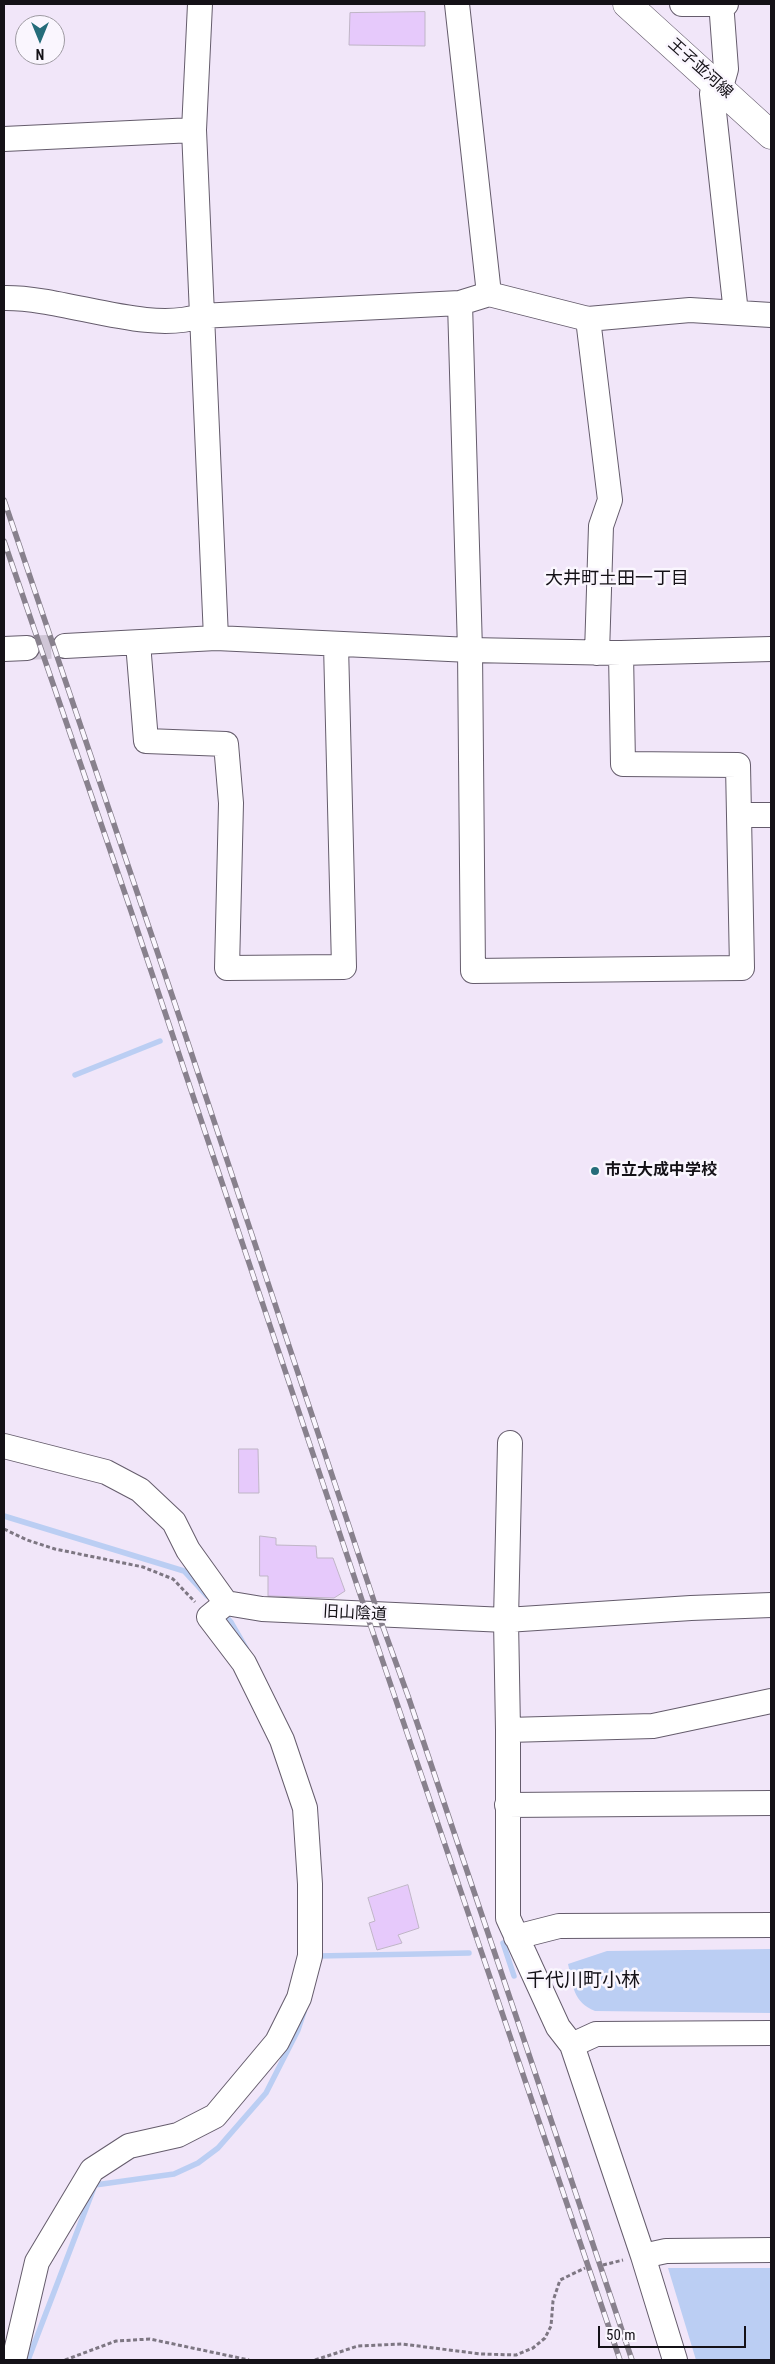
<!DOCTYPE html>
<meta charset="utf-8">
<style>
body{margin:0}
#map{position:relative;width:775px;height:2364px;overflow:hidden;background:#f1e6f9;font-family:"Roboto Condensed",sans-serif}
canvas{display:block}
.frame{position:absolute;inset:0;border:5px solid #141117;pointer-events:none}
.north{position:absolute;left:15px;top:15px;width:50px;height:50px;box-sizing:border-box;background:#faf6fe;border:1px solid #9e9aa2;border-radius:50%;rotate:180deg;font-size:14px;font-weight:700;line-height:20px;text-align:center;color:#141117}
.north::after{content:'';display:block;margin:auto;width:18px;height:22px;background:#256c7a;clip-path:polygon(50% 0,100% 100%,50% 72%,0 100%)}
.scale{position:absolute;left:598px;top:2326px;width:148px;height:22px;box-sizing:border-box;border:2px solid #141117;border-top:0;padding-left:6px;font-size:15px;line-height:18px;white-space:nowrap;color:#141117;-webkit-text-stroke:4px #faf6fe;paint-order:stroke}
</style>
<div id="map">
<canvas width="775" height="2364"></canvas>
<div class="frame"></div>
<div class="north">N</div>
<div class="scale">50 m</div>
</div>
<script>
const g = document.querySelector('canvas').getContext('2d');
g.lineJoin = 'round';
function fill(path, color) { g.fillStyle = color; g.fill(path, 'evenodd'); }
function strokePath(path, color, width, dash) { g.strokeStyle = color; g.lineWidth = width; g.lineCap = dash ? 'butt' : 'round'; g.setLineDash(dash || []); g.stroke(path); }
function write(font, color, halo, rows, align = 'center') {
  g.font = font + ' "Roboto Condensed","Noto Sans JP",sans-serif'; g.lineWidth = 5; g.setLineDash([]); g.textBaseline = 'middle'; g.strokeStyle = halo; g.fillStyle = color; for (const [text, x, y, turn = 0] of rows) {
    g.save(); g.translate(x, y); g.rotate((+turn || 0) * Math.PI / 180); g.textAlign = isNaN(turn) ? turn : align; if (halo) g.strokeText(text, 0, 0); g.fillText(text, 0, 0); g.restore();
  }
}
const water = new Path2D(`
 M771,1949V2013L595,2011C573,2002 573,1986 568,1964L607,1951Z
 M668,2268H771V2360H696Z`);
const stream = new Path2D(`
 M75,1075L160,1041
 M4,1516L184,1571L207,1596
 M222,1612L231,1622L246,1648
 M503,1943L514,1976
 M318,1956L469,1953
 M28,2360L95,2185L174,2174L198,2163L218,2148L266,2093L298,2030L304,2012`);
const building = new Path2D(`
 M425,12V46L349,45L350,13Z
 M239,1449H258L259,1493H239Z
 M260,1536L276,1538V1545L316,1546L317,1558H333L345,1591L334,1598L268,1596V1576H260Z
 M408,1885L419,1928L398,1935L402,1943L377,1950L369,1923L375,1921L368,1898Z`);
const minorTunnel = new Path2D(`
 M27,648L65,646`);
const path = new Path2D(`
 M4,1529L27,1540L55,1549L143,1567L173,1579L195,1602
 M603,2265L623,2260
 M65,2360L116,2341L150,2339L249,2360
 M315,2360L358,2346L402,2344L481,2354L516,2355L533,2348L545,2338L551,2326L553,2301L560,2280L585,2268`);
const minor = new Path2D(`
 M200,4L194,130L216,638
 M457,4L489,294
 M682,4H726
 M722,15L726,69L721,87L712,94L736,313
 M4,139L194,130
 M4,298C64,297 146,334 200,316L460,303L489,294L588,319L690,310L771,315
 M460,303L470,650L473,971L742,968L738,765L623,764L621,653
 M588,319L610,500L601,526L597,653
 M138,643L146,741L226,744L231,803L227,968L344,967L336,645
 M65,646L216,638L470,650L621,653L771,649
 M4,649L27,648
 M741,815H771
 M510,1443L506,1620L508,1730V1918L558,2027L572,2045L643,2256L675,2360
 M4,1446L106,1472L140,1490L174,1522L188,1550L226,1603L262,1609L506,1620L691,1608L771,1605
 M508,1730L653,1726L771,1701
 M507,1805L771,1803
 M516,1937L559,1926L771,1925
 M572,2045L596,2034L771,2033
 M643,2256L666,2251L771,2250
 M14,2360L37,2262L92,2170L129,2146L178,2135L215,2116L277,2042L299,1998L310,1956V1884L305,1808L282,1740L244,1663L209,1617L226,1603`);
const secondary = new Path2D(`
 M627,4L771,135`);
const rail = new Path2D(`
 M4,500L175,1004L379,1616L408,1696L632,2360
 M4,541L131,911L367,1615L620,2360`);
const markers = [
 [595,1171,5,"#256c7a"]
];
const streetNames = [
 ["王子並河線",700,69,42],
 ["旧山陰道",355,1614,3]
];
const poiNames = [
 ["市立大成中学校",605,1171]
];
const neighbourhoodNames = [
 ["大井町土田一丁目",617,579]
];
const quarterNames = [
 ["千代川町小林",583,1981]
];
fill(water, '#bbcef3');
strokePath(stream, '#bbcef3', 5.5);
fill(building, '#e6c9fb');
strokePath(building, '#bfb5c6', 1);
strokePath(minorTunnel, '#d0c6d7', 24, [24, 12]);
strokePath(minor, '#655c6c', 26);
strokePath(secondary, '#655c6c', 29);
strokePath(path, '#7d7682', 3, [4, 2.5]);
strokePath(minor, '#fff', 24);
strokePath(secondary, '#fff', 28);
strokePath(rail, '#88818d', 5.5);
strokePath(rail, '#faf6fe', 4, [11]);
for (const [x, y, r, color] of markers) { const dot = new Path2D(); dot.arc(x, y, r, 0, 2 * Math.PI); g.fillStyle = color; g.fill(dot); strokePath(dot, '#faf6fe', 2); }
write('16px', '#141117', '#faf6fe', streetNames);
write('bold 16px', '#141117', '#faf6fe', poiNames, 'left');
write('18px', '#141117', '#faf6fe', neighbourhoodNames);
write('19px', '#141117', '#faf6fe', quarterNames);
</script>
